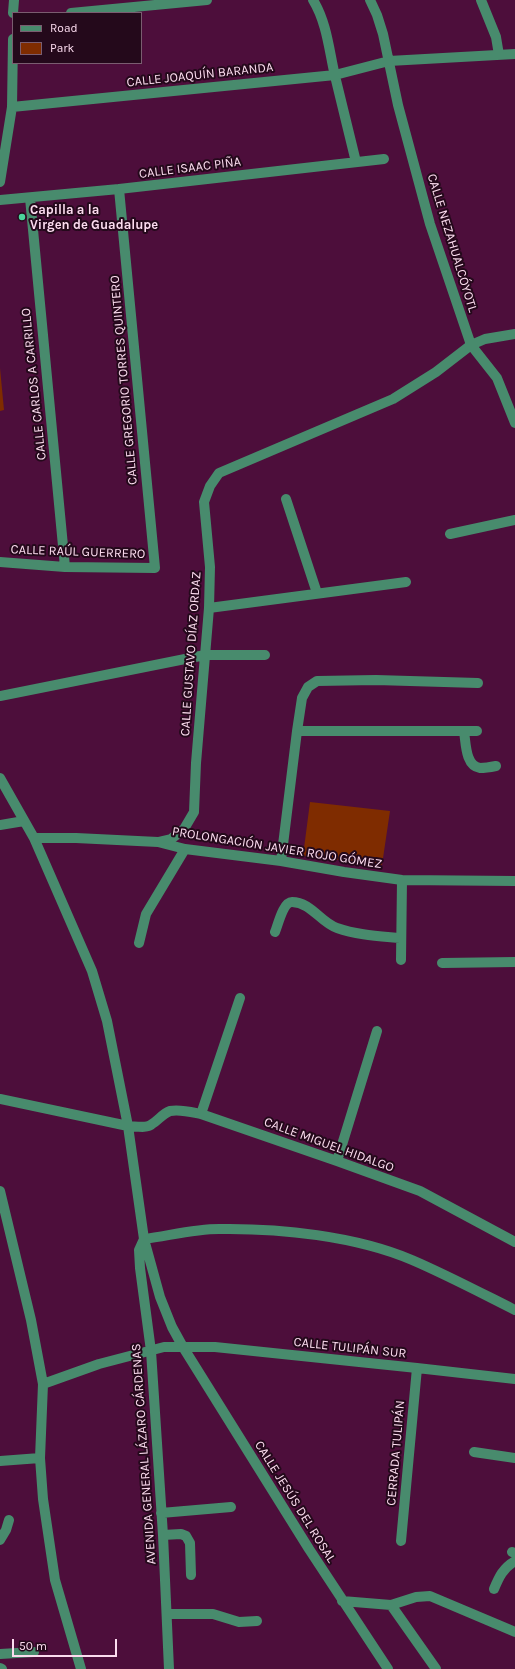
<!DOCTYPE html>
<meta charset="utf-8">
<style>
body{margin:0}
#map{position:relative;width:515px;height:1669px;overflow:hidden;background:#4d0e3b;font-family:Karla,sans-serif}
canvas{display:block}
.legend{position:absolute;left:12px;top:12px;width:130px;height:52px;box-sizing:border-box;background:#24091b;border:1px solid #7a5d70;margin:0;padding:5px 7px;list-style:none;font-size:12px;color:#fcdcef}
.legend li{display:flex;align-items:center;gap:8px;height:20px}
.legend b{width:20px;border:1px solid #7a5d70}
.scale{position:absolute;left:12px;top:1639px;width:105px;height:18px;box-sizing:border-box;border:2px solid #fcdcef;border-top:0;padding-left:5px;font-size:12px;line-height:14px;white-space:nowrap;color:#fcdcef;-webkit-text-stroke:3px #24091b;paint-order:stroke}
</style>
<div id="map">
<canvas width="515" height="1669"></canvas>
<ul class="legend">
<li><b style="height:5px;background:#488b6d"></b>Road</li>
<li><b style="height:11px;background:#7f2c00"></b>Park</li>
</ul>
<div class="scale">50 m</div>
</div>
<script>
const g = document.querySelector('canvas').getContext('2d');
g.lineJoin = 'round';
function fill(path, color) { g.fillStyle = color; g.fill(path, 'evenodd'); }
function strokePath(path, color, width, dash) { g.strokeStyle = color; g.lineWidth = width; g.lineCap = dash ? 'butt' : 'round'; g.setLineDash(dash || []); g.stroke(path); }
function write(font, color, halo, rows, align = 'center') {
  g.font = font + ' Karla,sans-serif'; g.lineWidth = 4; g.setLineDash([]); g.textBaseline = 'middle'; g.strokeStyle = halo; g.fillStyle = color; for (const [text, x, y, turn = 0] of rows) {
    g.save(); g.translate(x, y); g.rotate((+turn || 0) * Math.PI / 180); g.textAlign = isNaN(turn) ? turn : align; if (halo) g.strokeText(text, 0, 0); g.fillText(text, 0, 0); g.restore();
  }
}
const green = new Path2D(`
 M0,368L4,410L0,411Z
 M310,802L390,811L382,865L303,856Z`);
const minor = new Path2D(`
 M313,0C327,23 329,50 335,76C342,105 349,133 356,162
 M370,0L377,15L383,34L398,105L430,224L471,345L497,378L515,423
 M481,0L496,37L499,55
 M13,13L14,0
 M71,13L207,0
 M12,107L335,75L389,61L515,54
 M0,182L12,107L13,39
 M30,198L65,567
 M0,200L119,189L384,159
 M286,499L317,593
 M450,534L515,520
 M0,562L65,567L155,568L119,189
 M209,608L406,582
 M0,696L205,655H265
 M297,731H477
 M464,732C466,742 465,766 480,768C485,768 491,767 496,766
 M0,778L34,838L92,971L107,1021L128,1126L144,1239L160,1297L172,1327L183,1347L309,1549L388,1669
 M0,825L24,821
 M34,838H76L158,842L185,849L281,861L344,872L402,880L515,881
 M158,842L171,839L184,829L194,812L196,763L209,608L210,567L204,502L210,486L219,473L393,399L436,372L471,345L485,339L515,334
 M281,861L297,731L302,698L308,687L317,681L376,680L478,683
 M275,932C278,925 283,902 292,902C311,902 321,923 337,928C357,935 379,936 400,938
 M139,943L146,914L185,849
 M401,960L402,880
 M442,963L515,962
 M0,1099L128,1126C135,1126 147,1129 152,1124C159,1120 162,1114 170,1111C180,1109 191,1112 201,1114L337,1161L420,1191L515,1242
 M201,1114L240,998
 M337,1161L377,1031
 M0,1191L31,1320L43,1384L40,1458L43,1499L55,1580L81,1669
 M43,1384L99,1364L164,1347H215L417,1368L515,1379
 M474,1452L515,1458
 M0,1461L40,1458
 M161,1513L231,1507
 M163,1535L181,1534L186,1536L190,1543L191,1575
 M0,1540L6,1530L9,1520
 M401,1541L417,1368
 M512,1552L515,1553
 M494,1589C499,1577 503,1568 515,1561
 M342,1601L391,1605L416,1597L430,1596L515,1632
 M391,1605L436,1669
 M167,1614H213L239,1622L257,1621
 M0,1654L34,1652
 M0,1668L2,1669
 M169,1669L163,1535L151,1351L140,1268L139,1250L144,1239C168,1236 194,1229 219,1229C279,1228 356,1236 412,1260C447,1275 481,1293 515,1310`);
const markers = [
 [22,217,4,"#4bd49b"]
];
const streetNames = [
 ["CALLE JOAQUÍN BARANDA",200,75,-6],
 ["CALLE ISAAC PIÑA",190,168,-7],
 ["CALLE NEZAHUALCÓYOTL",452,243,73],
 ["CALLE GREGORIO TORRES QUINTERO",124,380,-95],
 ["CALLE CARLOS A CARRILLO",34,384,-96],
 ["CALLE RAÚL GUERRERO",78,552,2],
 ["CALLE GUSTAVO DÍAZ ORDAZ",191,654,-86],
 ["PROLONGACIÓN JAVIER ROJO GÓMEZ",277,848,9],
 ["CALLE MIGUEL HIDALGO",329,1145,20],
 ["CALLE TULIPÁN SUR",350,1348,6],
 ["CERRADA TULIPÁN",396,1453,-85],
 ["AVENIDA GENERAL LÁZARO CÁRDENAS",144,1454,-94],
 ["CALLE JESÚS DEL ROSAL",295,1502,58]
];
const poiNames = [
 ["Capilla a la",30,210],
 ["Virgen de Guadalupe",30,225]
];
fill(green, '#7f2c00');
strokePath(minor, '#488b6d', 10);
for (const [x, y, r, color] of markers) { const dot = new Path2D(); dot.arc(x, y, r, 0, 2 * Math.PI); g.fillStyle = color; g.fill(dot); strokePath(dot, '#24091b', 1.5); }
write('13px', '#fcdcef', '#24091b', streetNames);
write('bold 13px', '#fcdcef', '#24091b', poiNames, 'left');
</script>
